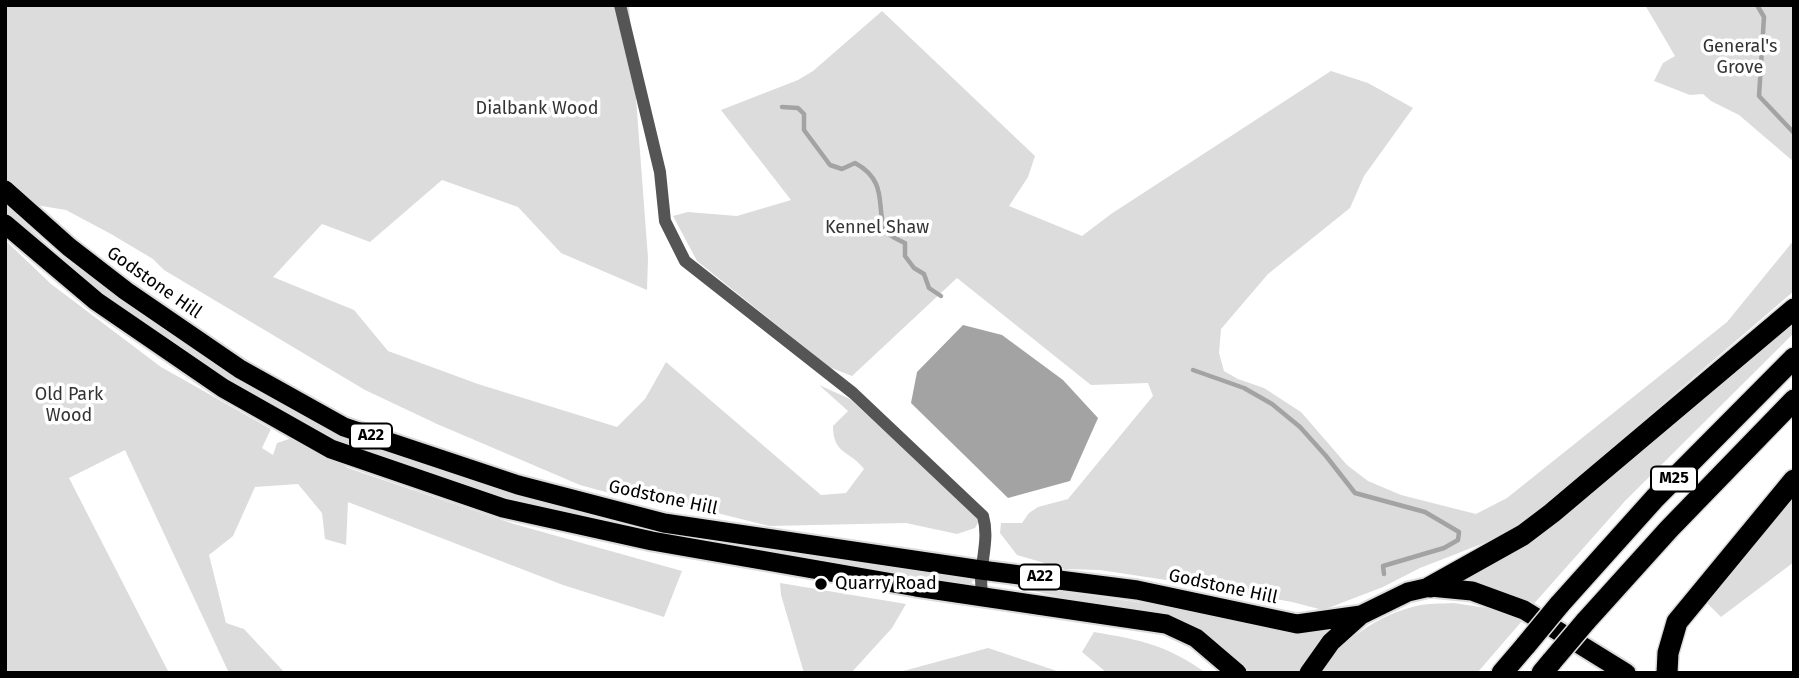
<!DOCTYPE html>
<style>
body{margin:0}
#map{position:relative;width:1799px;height:678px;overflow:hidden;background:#fff;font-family:"Fira Sans",sans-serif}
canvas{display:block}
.frame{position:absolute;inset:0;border:7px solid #000;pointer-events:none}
</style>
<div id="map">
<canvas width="1799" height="678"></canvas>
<div class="frame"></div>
</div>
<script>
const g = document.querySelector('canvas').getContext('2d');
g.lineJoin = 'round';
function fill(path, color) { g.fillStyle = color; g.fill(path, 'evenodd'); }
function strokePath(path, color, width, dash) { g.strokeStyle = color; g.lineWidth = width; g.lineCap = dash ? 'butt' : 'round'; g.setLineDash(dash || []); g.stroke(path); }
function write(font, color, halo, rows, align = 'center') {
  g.font = font + ' "Fira Sans",sans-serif'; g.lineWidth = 7; g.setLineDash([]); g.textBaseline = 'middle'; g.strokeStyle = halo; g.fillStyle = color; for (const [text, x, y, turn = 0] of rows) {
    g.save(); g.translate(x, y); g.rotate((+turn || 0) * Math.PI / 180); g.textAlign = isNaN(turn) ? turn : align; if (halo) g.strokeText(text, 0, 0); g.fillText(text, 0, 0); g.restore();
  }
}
const green = new Path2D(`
 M5,5H629L648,258L647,290L561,253L518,207L442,180L370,242L322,224L273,277L354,310L388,351L478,384L617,427L645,399L666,362L821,495L846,493L864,469C850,450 833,455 833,426L848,411L819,385L850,399L980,519L975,528L957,534L906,523L769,526L685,505L659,491L646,503L580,485L437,424L365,390L164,270L153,259L111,234L66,210L36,205L5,181Z
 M1645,5H1794V162L1739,115L1711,101L1703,94L1690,95L1654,81L1663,63L1675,56Z
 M882,11L1035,156L1028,177L1009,206L1082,236L1111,214L1331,71L1368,83L1413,108L1364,176L1350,208L1268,274L1221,329L1219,353L1224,371L1238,379L1264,388L1301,412L1347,465L1368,481L1401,495L1476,514L1507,498L1727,322L1794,240V291L1538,511L1497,538L1420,568L1383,587L1323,610L1292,602L1199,585L1100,570L1065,569L1017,555L1000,533L1001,523H1022L1029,513L1038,507L1068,499L1153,396L1148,383L1091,385L957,278L852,376L829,367L697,261L673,216L688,212L737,216L791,200L721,110L798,80L813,71Z
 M5,204L53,250L174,337L236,377L382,449L513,494L675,531L973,578L971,587C788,559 602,536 427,474C401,464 372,456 347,445C222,387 108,305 5,214Z
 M5,240L51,284L161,367L271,429L262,448L273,455L277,443L295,437L348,468L514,524L682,571L664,617L563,585L348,502L346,545L325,539L322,513L298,484L255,487L233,536L209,555L226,623L244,629L285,673H229L125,450L69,478L169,673H5Z
 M1794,320V333L1625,501L1531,607L1451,584Z
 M1794,498V562L1721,617L1705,601Z
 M780,583L906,604L892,628L851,673H804L781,595Z
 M1004,584L1181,608L1292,633H1313L1339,627L1302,673H1251L1225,649L1193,628L1166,616L1069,599Z
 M1454,603L1493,609L1522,621L1477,673H1319C1341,641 1378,615 1416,606C1428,603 1442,604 1454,603Z
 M1094,632C1141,640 1167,645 1206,673H1107L1082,652Z
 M988,648L1063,673H896Z`);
const water = new Path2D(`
 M963,325L1002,335L1063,380L1098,418L1070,481L1008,498L911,403L917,372Z`);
const stream = new Path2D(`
 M1757,5L1764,17L1759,96L1794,133
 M782,107L798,108L804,114V130L830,165L842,169L855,163C894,184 871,216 890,235C894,238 901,241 905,243V256L914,268L924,274L929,288L941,296
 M1193,370L1244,388L1272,404L1300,427L1326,456L1355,493L1425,512L1459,532L1458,540L1444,548L1383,566L1384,574`);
const minor = new Path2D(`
 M620,5L660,172L665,221L685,261L853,393L983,516C991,544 976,570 983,597`);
const trunk = new Path2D(`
 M5,190L69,247L126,291L240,369L344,427L518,485L664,523L981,570L1137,590L1297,624L1361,615
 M5,224L96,301L223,388L331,449L503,508L652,541L916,587L1166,624L1196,638L1237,673
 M1309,673L1331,642L1361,615L1408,592L1430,587L1472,591L1524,610L1626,673`);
const motorway = new Path2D(`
 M1430,587L1523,535L1552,513L1794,309
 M1559,605L1655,498L1794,358
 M1585,622L1669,529L1794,400
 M1502,673L1526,645
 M1542,673L1552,661
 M1667,673L1668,653L1677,622L1794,480`);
const motorwayBridge = new Path2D(`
 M1526,645L1559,605
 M1552,661L1585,622`);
const markers = [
 [821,584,7,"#000"]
];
const shields = [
 [371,436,42],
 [1674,479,46],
 [1040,577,42]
];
const shieldNames = [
 ["A22",371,436],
 ["M25",1674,479],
 ["A22",1040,577]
];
const parkNames = [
 ["General's",1740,47],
 ["Grove",1740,68],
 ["Dialbank Wood",537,109],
 ["Kennel Shaw",877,228],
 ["Old Park",69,395],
 ["Wood",69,416]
];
const streetNames = [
 ["Godstone Hill",154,283,35],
 ["Godstone Hill",663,498,12],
 ["Godstone Hill",1223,587,12]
];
const poiNames = [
 ["Quarry Road",835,584]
];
fill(green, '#dcdcdc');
fill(water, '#a3a3a3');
strokePath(stream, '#a3a3a3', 4.5);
strokePath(trunk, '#dbdbdb', 23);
strokePath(motorway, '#dbdbdb', 24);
strokePath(minor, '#555', 12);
strokePath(trunk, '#000', 19);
strokePath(motorway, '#000', 21);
strokePath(motorwayBridge, '#dbdbdb', 24, []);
strokePath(motorwayBridge, '#000', 21);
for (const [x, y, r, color] of markers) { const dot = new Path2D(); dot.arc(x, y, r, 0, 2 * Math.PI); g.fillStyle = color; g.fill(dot); strokePath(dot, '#fff', 2.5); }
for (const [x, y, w] of shields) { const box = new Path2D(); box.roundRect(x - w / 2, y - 12.5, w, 25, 5); g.fillStyle = '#fff'; g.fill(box); strokePath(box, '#000', 2); }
write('bold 16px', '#000', null, shieldNames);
write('18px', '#333', '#fff', parkNames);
write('18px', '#000', '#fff', streetNames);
write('18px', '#000', '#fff', poiNames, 'left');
</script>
